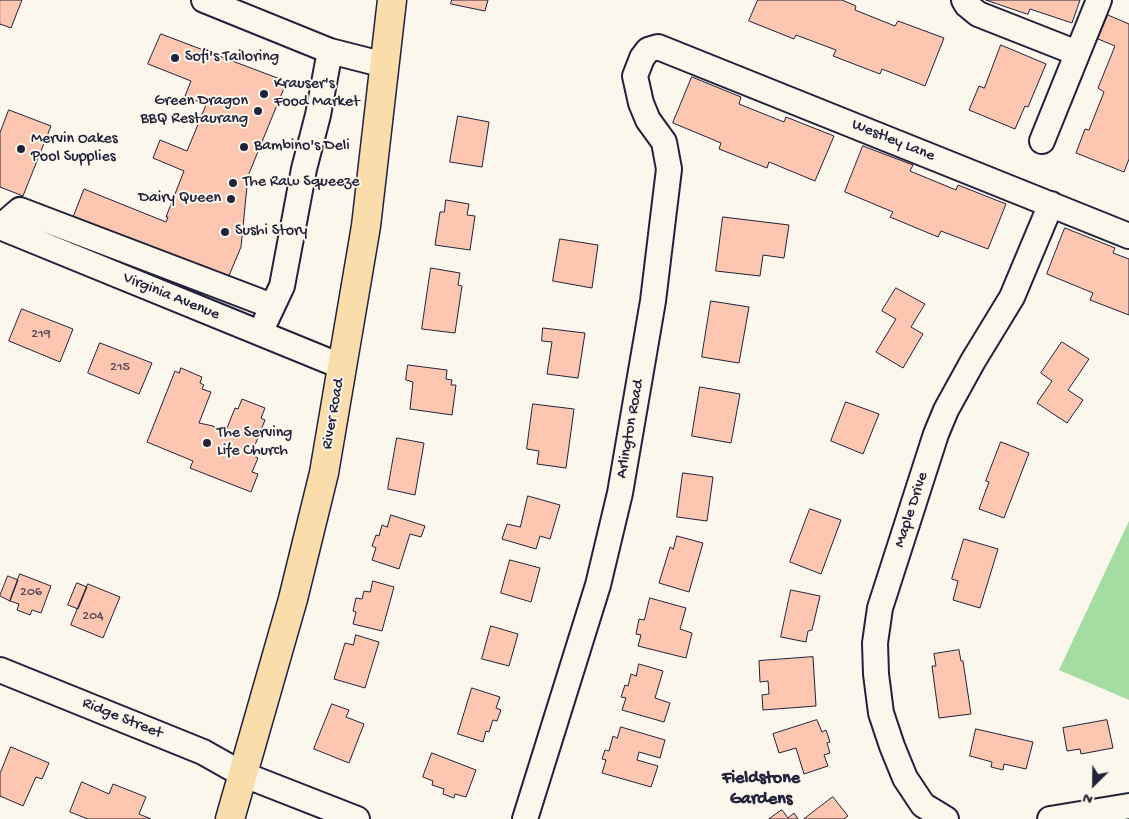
<!DOCTYPE html>
<style>
body{margin:0}
#map{position:relative;width:1129px;height:819px;overflow:hidden;background:#fbf7ec;font-family:"Gochi Hand",sans-serif}
canvas{display:block}
.north{position:absolute;left:1069px;top:759px;width:50px;height:50px;-webkit-text-stroke:4px #fbf7ec;paint-order:stroke;rotate:203deg;font-size:14px;font-weight:700;line-height:20px;text-align:center;color:#22223b}
.north::after{content:'';display:block;margin:auto;width:18px;height:22px;background:#22223b;clip-path:polygon(50% 0,100% 100%,50% 72%,0 100%)}
</style>
<div id="map">
<canvas width="1129" height="819"></canvas>
<div class="north">N</div>
</div>
<script>
const g = document.querySelector('canvas').getContext('2d');
g.lineJoin = 'round';
function fill(path, color) { g.fillStyle = color; g.fill(path, 'evenodd'); }
function strokePath(path, color, width, dash) { g.strokeStyle = color; g.lineWidth = width; g.lineCap = dash ? 'butt' : 'round'; g.setLineDash(dash || []); g.stroke(path); }
function write(font, color, halo, rows, align = 'center') {
  g.font = font + ' "Gochi Hand",sans-serif'; g.lineWidth = 4; g.setLineDash([]); g.textBaseline = 'middle'; g.strokeStyle = halo; g.fillStyle = color; for (const [text, x, y, turn = 0] of rows) {
    g.save(); g.translate(x, y); g.rotate((+turn || 0) * Math.PI / 180); g.textAlign = isNaN(turn) ? turn : align; if (halo) g.strokeText(text, 0, 0); g.fillText(text, 0, 0); g.restore();
  }
}
const green = new Path2D(`
 M1129,521V700L1059,670Z`);
const building = new Path2D(`
 M0,0H22L11,28L0,24Z
 M452,0H488L485,11L451,4Z
 M758,0H842L856,6L855,10L895,26L898,21L944,38L925,86L882,69L880,74L833,56L836,50L796,35L794,39L749,21Z
 M986,0H1080L1072,23L1030,9L1028,14Z
 M1108,15L1129,24V159L1124,172L1076,153L1085,129L1089,130L1104,92L1098,88L1115,46L1098,39Z
 M161,34L280,79L284,88L248,176L241,247L228,278L73,217L84,189L166,222L168,217H166L184,171L153,158L160,140L187,151L206,105L185,96L191,81L148,64Z
 M1001,45L1046,64L1028,107L1025,106L1015,129L969,110L979,86L984,88Z
 M692,77L741,97L739,104L784,122L786,117L834,136L815,181L769,162L767,168L719,149L721,143L673,123Z
 M9,110L51,126L23,196L0,187V133Z
 M458,116L489,122L482,167L450,162Z
 M863,146L913,165L910,171L956,190L958,185L1006,204L988,249L941,231L938,237L890,217L893,212L845,192Z
 M446,200L469,204L467,215L475,216L470,250L435,245L440,212H444Z
 M723,217L789,225L784,258L763,255L760,276L716,271Z
 M1065,228L1115,248L1113,253L1129,259V315L1090,300L1093,293L1047,274Z
 M560,239L598,245L592,288L553,281Z
 M431,268L460,273L458,285L462,286L455,333L422,329Z
 M896,288L925,304L911,327L923,334L903,368L876,352L896,319L882,311Z
 M711,301L749,307L739,363L702,357Z
 M22,309L73,329L60,362L9,341Z
 M543,328L585,333L578,378L547,374L552,342L542,341Z
 M1062,342L1089,359L1068,390L1083,400L1067,423L1037,403L1052,381L1041,373Z
 M100,343L152,363L139,394L88,373Z
 M408,365L447,370L446,379L452,380L451,385H456L452,415L410,409L413,382L406,380Z
 M181,368L202,377L200,383L204,385L202,389L211,392L199,423L213,426L225,433L235,408L238,409L242,399L265,408L261,418L265,420L251,455L258,458L252,472L258,474L251,492L190,468L193,461L147,442L175,371L179,373Z
 M700,387L740,394L731,443L692,436Z
 M846,402L879,414L863,454L831,441Z
 M533,404L574,409L566,468L537,464L539,451L527,449Z
 M397,438L424,443L415,495L388,489Z
 M1001,442L1029,453L1004,518L979,509L989,482L986,481Z
 M683,473L713,477L707,521L677,517Z
 M528,496L560,505L550,539L540,536L536,549L502,539L507,524L520,527Z
 M810,509L841,520L821,574L790,562Z
 M391,515L425,526L421,537L410,534L399,569L372,560L376,548L372,546L376,535L379,536L382,525L387,527Z
 M677,536L703,543L689,592L659,583L670,547L673,549Z
 M964,539L998,549L980,608L953,600L958,581L952,579Z
 M510,560L540,568L531,602L501,593Z
 M20,574L51,586L41,613L32,610L30,615L17,610L19,604L10,601Z
 M8,576L18,580L10,601L0,596Z
 M373,581L394,587L382,631L353,624L356,612L353,611L356,598L362,599L364,591L370,592Z
 M77,583L87,587L78,609L68,605Z
 M88,584L120,597L103,638L71,625Z
 M791,590L820,596L812,630L808,631L806,642L781,637Z
 M650,598L686,608L680,629L692,633L686,658L638,646L641,635L636,634L639,619L644,620Z
 M491,626L518,634L509,666L482,659Z
 M356,635L379,642L365,688L334,679L345,643L353,645Z
 M959,650L961,661H963L971,714L939,718L932,666H936L934,654Z
 M813,657L816,706L763,710L762,695L769,694L768,681L760,682L759,661Z
 M639,664L663,671L655,698L670,703L664,722L622,710L626,698L621,697L625,685L628,686L631,674L636,676Z
 M472,688L500,697L496,708L501,710L497,721L493,720L489,732L486,731L483,742L458,734Z
 M332,704L349,710L346,717L364,724L349,763L314,749Z
 M817,720L822,732L826,730L830,742L827,743L830,753L824,755L828,766L804,774L796,748L779,753L773,734Z
 M1107,720L1113,748L1081,754L1080,749L1067,751L1063,728Z
 M621,727L665,740L660,758L639,752L637,760L658,766L651,787L602,773L606,760L602,759L605,750L609,751L613,736L617,738Z
 M976,729L1033,742L1026,769L1004,764L1003,770L991,767L992,762L970,756Z
 M11,747L49,763L42,779L36,777L23,806L0,796V774Z
 M432,753L476,770L466,797L455,794L454,798L443,794L444,789L432,785L433,781L423,777Z
 M82,782L109,794L113,784L146,797L139,814L151,819H88L70,812Z
 M833,797L848,816L844,819H804Z
 M782,810L788,818L794,813L798,819H769Z`);
const minor = new Path2D(`
 M204,0L330,51L385,65
 M964,0L967,5L978,14L1077,53
 M1042,141L1099,0
 M0,227L343,367
 M0,227L20,210L272,306
 M266,320L282,286L304,169L318,115L330,51
 M0,670L203,752L242,774L357,819
 M525,819L598,585L620,493L636,400L653,301L669,169L664,142L648,120L641,103L635,76L642,58L648,50L658,47L1129,236
 M946,819L923,805L905,778L892,746L881,713L876,674L875,643L880,608L936,434L946,410L973,361L1012,297L1051,204
 M1050,819L1129,806`);
const major = new Path2D(`
 M230,819L293,599L324,473L366,226L392,0`);
const markers = [
 [175,58,5,"#22223b"],
 [264,94,5,"#22223b"],
 [258,111,5,"#22223b"],
 [244,147,5,"#22223b"],
 [21,149,5,"#22223b"],
 [233,183,5,"#22223b"],
 [231,199,5,"#22223b"],
 [225,232,5,"#22223b"],
 [207,443,5,"#22223b"]
];
const numberNames = [
 ["219",41,335],
 ["215",120,368],
 ["206",31,593],
 ["204",93,617]
];
const poiNames = [
 ["Sofi's Tailoring",185,58],
 ["Krauser's",274,85],
 ["Food Market",274,103],
 ["Green Dragon",248,102,"right"],
 ["BBQ Restaurang",248,120,"right"],
 ["Mervin Oakes",31,140],
 ["Pool Supplies",31,158],
 ["Bambino's Deli",254,147],
 ["The Raw Squeeze",243,183],
 ["Dairy Queen",221,199,"right"],
 ["Sushi Story",235,232],
 ["The Serving",217,434],
 ["Life Church",217,452]
];
const streetNames = [
 ["Westley Lane",893,141,22],
 ["Virginia Avenue",171,297,22],
 ["River Road",334,414,-80],
 ["Arlington Road",631,429,-80],
 ["Maple Drive",912,510,-72],
 ["Ridge Street",122,719,22]
];
const neighbourhoodNames = [
 ["Fieldstone",761,779],
 ["Gardens",761,800]
];
fill(green, '#a4dda2');
fill(building, '#fdc6b0');
strokePath(building, '#22223b', 1);
strokePath(minor, '#22223b', 28);
strokePath(major, '#22223b', 31);
strokePath(minor, '#fbf7ec', 24);
strokePath(major, '#faddab', 28);
for (const [x, y, r, color] of markers) { const dot = new Path2D(); dot.arc(x, y, r, 0, 2 * Math.PI); g.fillStyle = color; g.fill(dot); strokePath(dot, '#fbf7ec', 2); }
write('14px', '#594b58', null, numberNames);
write('16px', '#22223b', '#fbf7ec', poiNames, 'left');
write('16px', '#22223b', '#fbf7ec', streetNames);
write('bold 18px', '#22223b', '#fbf7ec', neighbourhoodNames);
</script>
